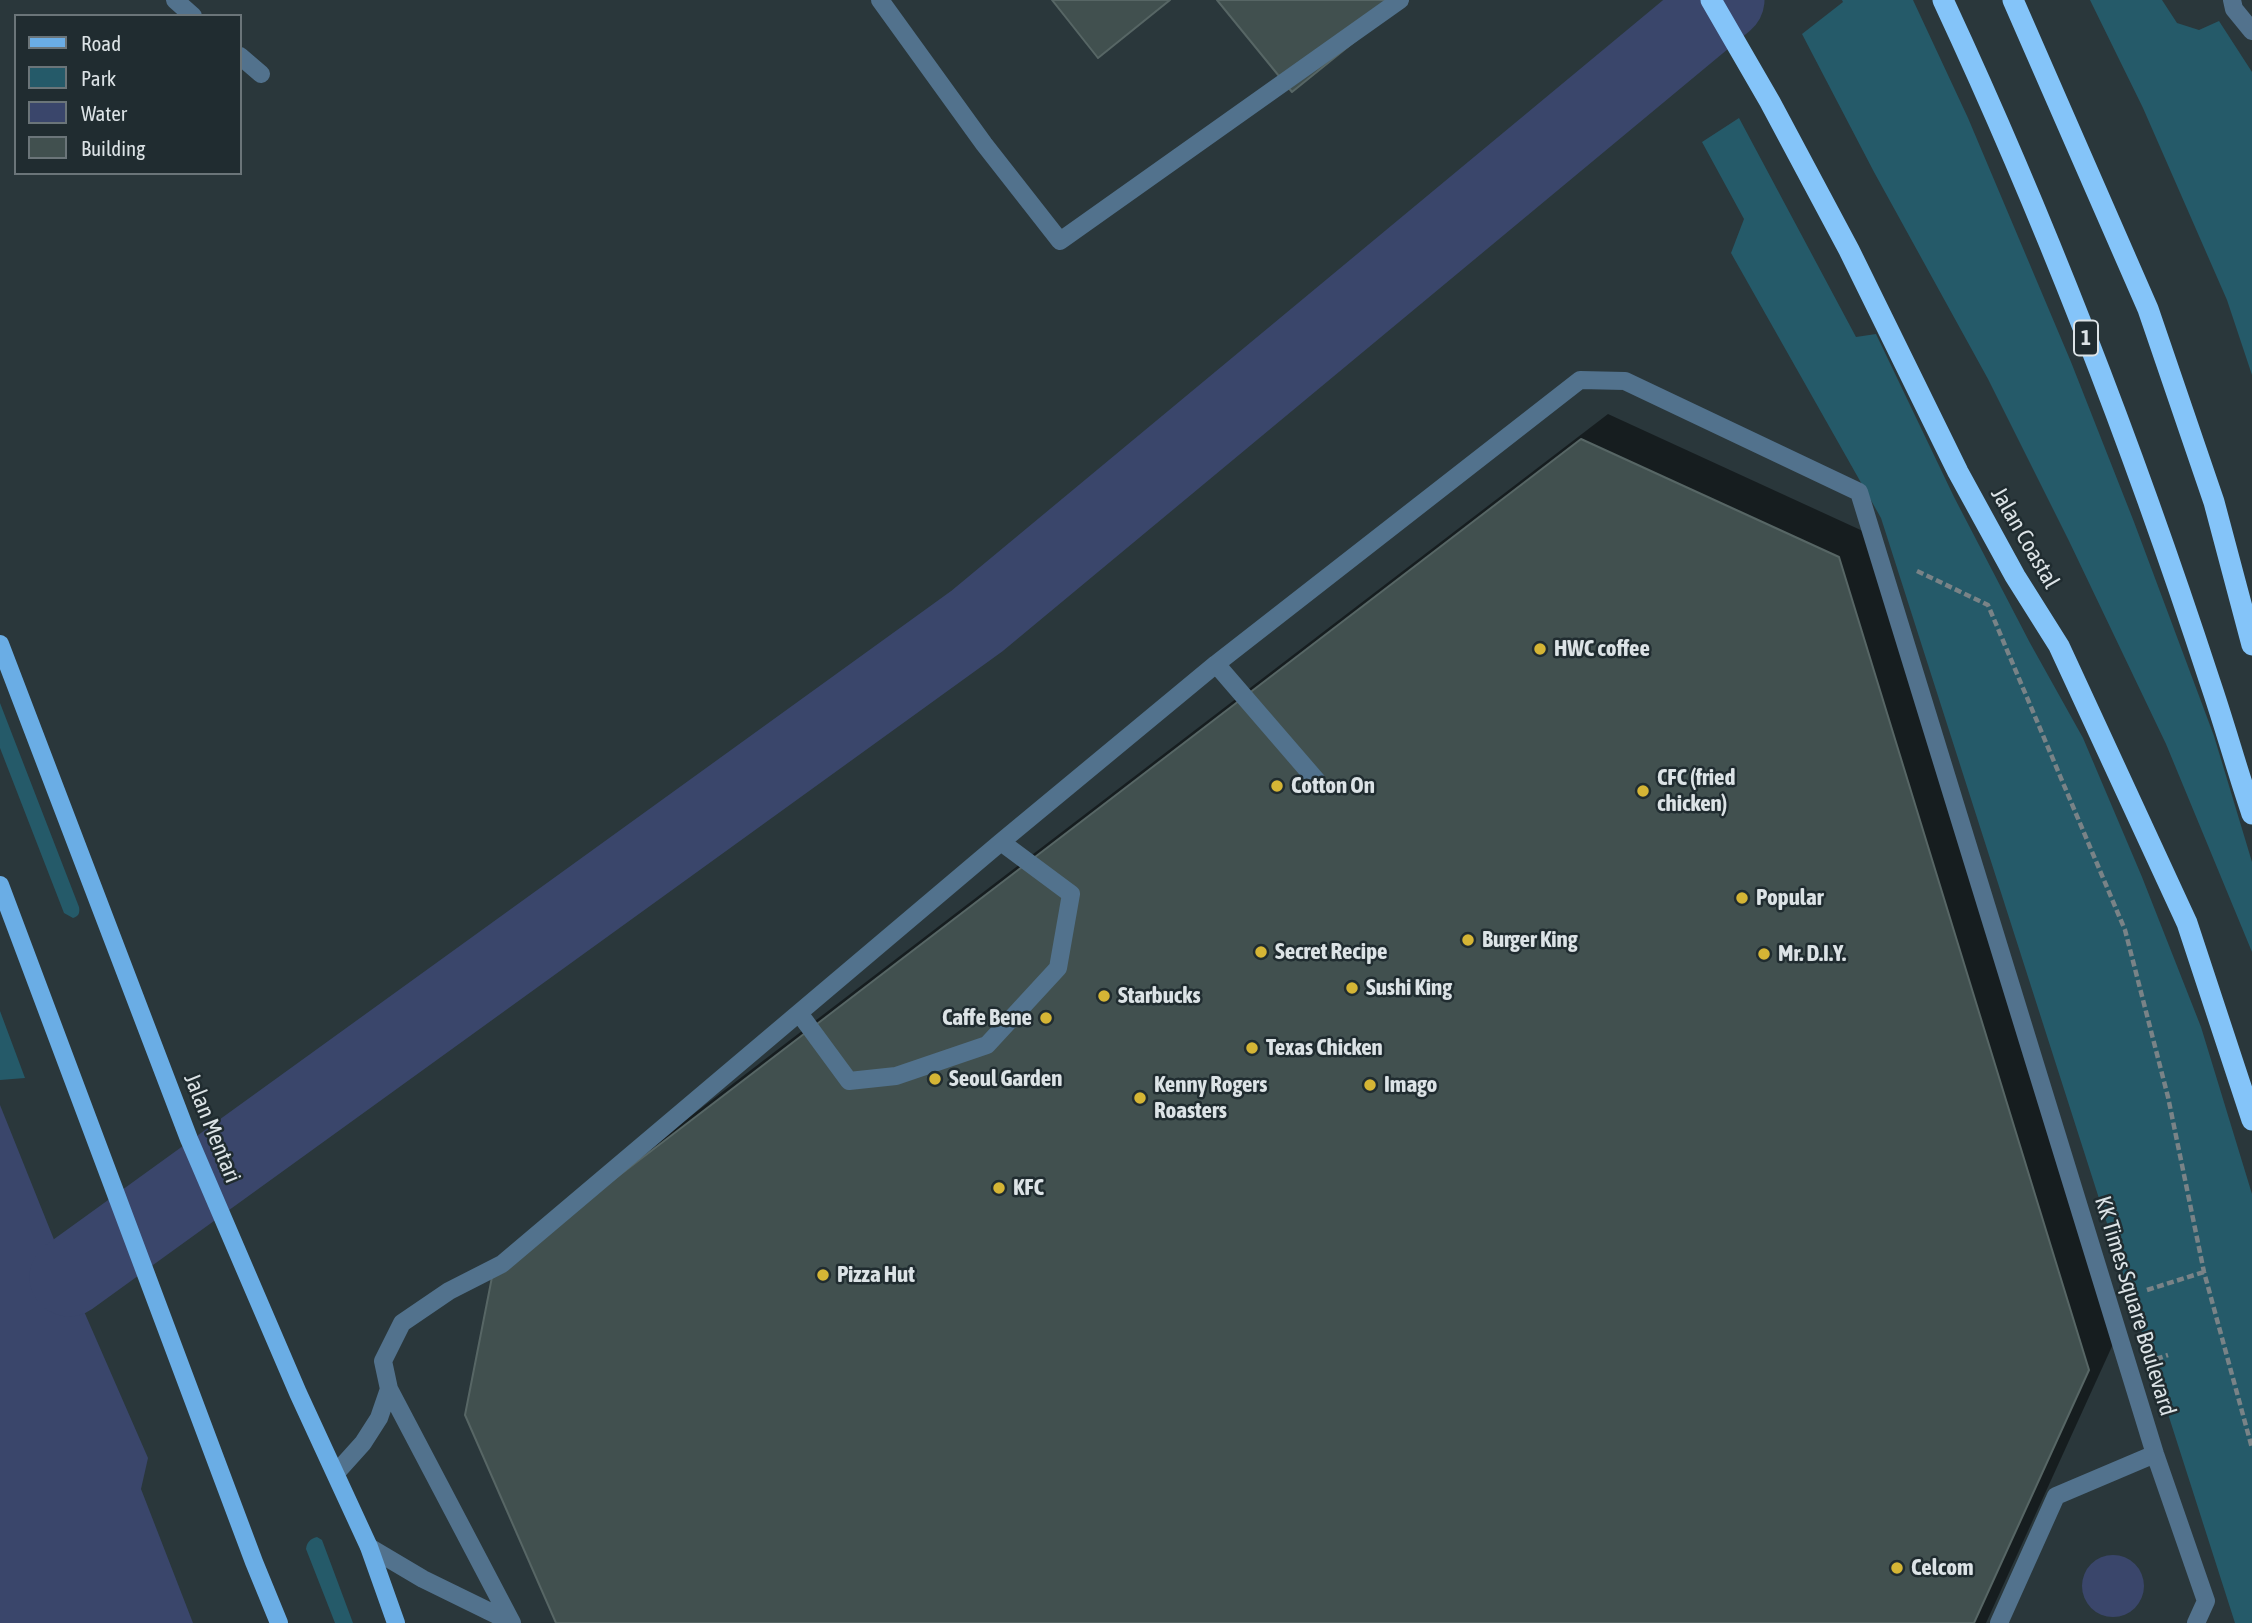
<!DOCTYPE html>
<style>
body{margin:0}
#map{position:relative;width:2252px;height:1623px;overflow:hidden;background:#2a373b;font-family:"Asap Condensed",sans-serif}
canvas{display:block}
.legend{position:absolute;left:14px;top:14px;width:228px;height:161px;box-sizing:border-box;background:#202c30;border:2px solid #6b7579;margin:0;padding:9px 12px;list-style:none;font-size:21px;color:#dce3e6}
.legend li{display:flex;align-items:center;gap:14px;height:35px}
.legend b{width:35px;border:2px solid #6b7579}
</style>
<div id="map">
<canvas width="2252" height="1623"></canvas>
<ul class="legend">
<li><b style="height:9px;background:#6aade5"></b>Road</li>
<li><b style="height:19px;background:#255a69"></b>Park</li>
<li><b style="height:19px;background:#3a466b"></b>Water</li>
<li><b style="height:19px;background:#41504f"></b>Building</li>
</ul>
</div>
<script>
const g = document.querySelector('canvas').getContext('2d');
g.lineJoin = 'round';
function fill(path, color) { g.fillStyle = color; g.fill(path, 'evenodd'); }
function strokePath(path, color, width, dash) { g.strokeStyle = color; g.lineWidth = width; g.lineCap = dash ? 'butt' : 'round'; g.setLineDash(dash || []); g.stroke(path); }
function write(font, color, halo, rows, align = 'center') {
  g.font = font + ' "Asap Condensed",sans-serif'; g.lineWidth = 5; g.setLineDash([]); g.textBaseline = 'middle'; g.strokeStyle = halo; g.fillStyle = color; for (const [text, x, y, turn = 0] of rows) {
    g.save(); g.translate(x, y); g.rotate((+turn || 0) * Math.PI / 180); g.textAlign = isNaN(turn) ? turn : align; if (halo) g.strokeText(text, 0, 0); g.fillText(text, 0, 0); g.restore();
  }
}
const green = new Path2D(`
 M1842,0H1913L1968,118L2071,362L2134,522L2214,736L2252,862V952L2166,744L2069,541L1988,379L1874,172L1802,34L1843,2Z
 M2090,0H2162L2177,23L2199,30L2219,21L2252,72V375L2227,300L2143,108Z
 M1739,118L1856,337L1876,334L1954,497L2030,643L2083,738L2142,877L2201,1027L2252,1194V1623H2235L1881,518L1731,253L1744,219L1702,142Z
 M0,703L79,907C80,913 79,916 73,918L64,913L0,748Z
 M0,1011L25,1078L0,1080Z
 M317,1537L322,1540L353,1623H335L306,1549C307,1542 310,1539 317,1537Z`);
const water = new Path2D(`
 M0,1105L69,1277L148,1458L141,1489L193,1623H0Z
 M2082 1586a31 31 0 1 1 62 0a31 31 0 1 1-62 0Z`);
const shadow = new Path2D(`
 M1608,414L1865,532L2114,1342L1986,1623H558L521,1246Z`);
const river = new Path2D(`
 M69,1277L977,621L1725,0`);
const building = new Path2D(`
 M1052,0H1170L1098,58Z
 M1217,0H1406L1292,92Z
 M1581,439L1839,557L2089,1370L1974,1623H556L465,1415L493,1272Z`);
const path = new Path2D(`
 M1917,571L1988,605L2125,930L2168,1097L2204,1272L2252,1448
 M2147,1290L2204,1272
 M2156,1359L2168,1355`);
const lane = new Path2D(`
 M175,0L193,16
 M880,0L984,144L1060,241L1400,0
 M2232,0L2234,9L2252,31
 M240,56L261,74
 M1317,781L1216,664L1580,380L1625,381L1859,492L2155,1454L2206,1601L2196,1623
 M799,1013L849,1081L896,1076L987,1045L1058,968L1071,894L1001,842
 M336,1473L363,1443L379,1418L389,1389
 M369,1547L423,1579L511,1622
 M512,1623L389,1389L383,1361L402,1323L449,1291L502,1264L1001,842L1216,664
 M1999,1623L2056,1496L2155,1454`);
const primary = new Path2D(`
 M0,644L189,1139L298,1393L369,1547L396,1623
 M0,885L254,1562L279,1623`);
const highway = new Path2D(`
 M1711,0L1770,102L1849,250L1958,472L2015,576L2059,646L2187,923L2252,1120
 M1943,0C2046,221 2134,450 2210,682C2225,726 2237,770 2252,814
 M2013,0L2148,309L2214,502L2252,645`);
const markers = [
 [1540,649,7,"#d5b535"],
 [1277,786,7,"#d5b535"],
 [1643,791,7,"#d5b535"],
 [1742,898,7,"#d5b535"],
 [1468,940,7,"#d5b535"],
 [1261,952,7,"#d5b535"],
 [1764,954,7,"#d5b535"],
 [1352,988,7,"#d5b535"],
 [1104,996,7,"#d5b535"],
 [1046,1018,7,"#d5b535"],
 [1252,1048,7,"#d5b535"],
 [935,1079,7,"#d5b535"],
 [1370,1085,7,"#d5b535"],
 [1140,1098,7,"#d5b535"],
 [999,1188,7,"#d5b535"],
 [823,1275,7,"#d5b535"],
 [1897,1568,7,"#d5b535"]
];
const shields = [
 [2086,338,24]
];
const shieldNames = [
 ["1",2086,338]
];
const streetNames = [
 ["Jalan Coastal",2025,538,60],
 ["Jalan Mentari",212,1128,68],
 ["KK Times Square Boulevard",2135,1306,73]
];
const poiNames = [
 ["HWC coffee",1554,649],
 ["CFC (fried",1657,778],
 ["chicken)",1657,804],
 ["Cotton On",1291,786],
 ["Popular",1756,898],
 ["Burger King",1482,940],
 ["Secret Recipe",1275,952],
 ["Mr. D.I.Y.",1778,954],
 ["Sushi King",1366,988],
 ["Starbucks",1118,996],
 ["Caffe Bene",1032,1018,"right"],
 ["Texas Chicken",1266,1048],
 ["Seoul Garden",949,1079],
 ["Kenny Rogers",1154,1085],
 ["Roasters",1154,1111],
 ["Imago",1384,1085],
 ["KFC",1013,1188],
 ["Pizza Hut",837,1275],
 ["Celcom",1911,1568]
];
fill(green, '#255a69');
fill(water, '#3a466b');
fill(shadow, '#0007');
strokePath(river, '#3a466b', 79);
fill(building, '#41504f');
strokePath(building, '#576665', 2);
strokePath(path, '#798387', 4.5, [7, 3.5]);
strokePath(lane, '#52728d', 18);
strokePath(primary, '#6aade5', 18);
strokePath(highway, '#84c4f9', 21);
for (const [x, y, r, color] of markers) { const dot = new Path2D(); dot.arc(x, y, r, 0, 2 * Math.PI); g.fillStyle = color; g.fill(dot); strokePath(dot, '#202c30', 2.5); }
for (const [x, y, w] of shields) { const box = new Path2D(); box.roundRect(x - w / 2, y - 17.5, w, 35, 5); g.fillStyle = '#202c30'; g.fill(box); strokePath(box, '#dce3e6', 2); }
write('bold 21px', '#dce3e6', null, shieldNames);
write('23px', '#dce3e6', '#202c30', streetNames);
write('bold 23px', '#dce3e6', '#202c30', poiNames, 'left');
</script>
